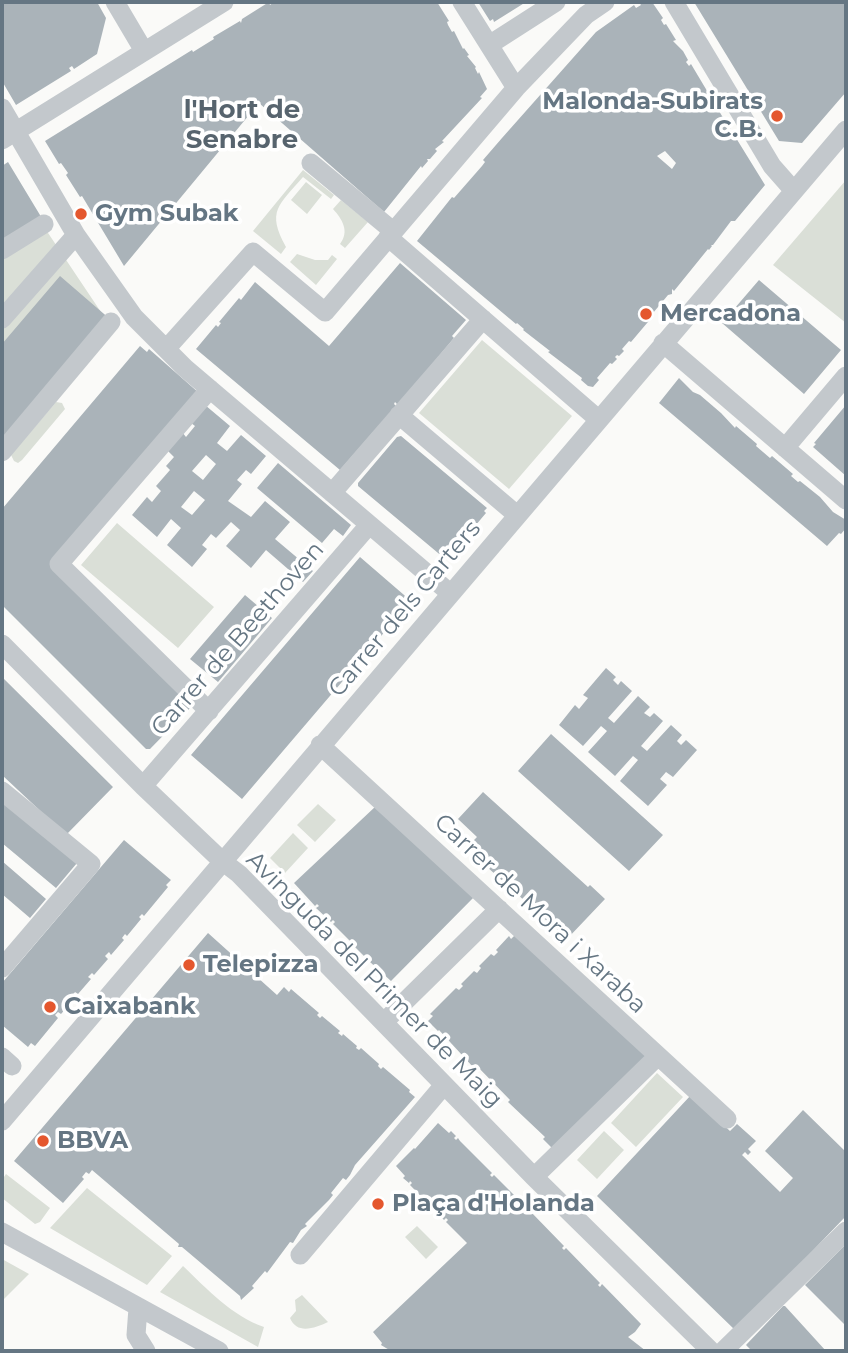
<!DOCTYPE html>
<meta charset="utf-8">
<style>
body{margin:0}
#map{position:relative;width:848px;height:1353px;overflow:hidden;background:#fafaf8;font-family:Montserrat,sans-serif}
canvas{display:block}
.frame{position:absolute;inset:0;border:4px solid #657683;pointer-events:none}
</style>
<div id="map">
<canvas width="848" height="1353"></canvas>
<div class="frame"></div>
</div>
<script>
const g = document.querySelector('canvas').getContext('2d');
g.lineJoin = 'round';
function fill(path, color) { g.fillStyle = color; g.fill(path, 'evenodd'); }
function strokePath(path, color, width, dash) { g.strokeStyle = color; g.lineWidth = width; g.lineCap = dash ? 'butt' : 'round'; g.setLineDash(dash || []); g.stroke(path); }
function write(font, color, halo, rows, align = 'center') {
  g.font = font + ' Montserrat,sans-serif'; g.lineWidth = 7; g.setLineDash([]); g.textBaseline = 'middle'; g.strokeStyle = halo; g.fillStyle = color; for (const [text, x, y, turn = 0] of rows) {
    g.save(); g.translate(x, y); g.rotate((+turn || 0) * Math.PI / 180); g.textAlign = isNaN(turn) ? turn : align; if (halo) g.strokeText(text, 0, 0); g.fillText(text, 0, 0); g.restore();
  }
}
const green = new Path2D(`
 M303,170L334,195L331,199L303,177C279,205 266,211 286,247L281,254L253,231Z
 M846,180V323L773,265Z
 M306,182L322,195L307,214L291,200Z
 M341,200L368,222L345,248L340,244C350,231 342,219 333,209Z
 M38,218L107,321L60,280L2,348V241Z
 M297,254L315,260H328L332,255L337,259L316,285L290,262Z
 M482,340L572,416L509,489L419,413Z
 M56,402L62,403L65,409L22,460L18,463L14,461L11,455Z
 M117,523L214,607L178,648L81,565Z
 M318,804L336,820L315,842L297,825Z
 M293,833L308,848L285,873L270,858Z
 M657,1073L683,1097L636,1147L611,1123Z
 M604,1131L624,1150L597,1179L577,1160Z
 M6,1174L50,1208L40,1222L35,1224L2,1198V1180Z
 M87,1188L172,1256L147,1285L50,1228Z
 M417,1226L438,1247L426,1259L405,1237Z
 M2,1259L29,1274L2,1301Z
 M183,1266C207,1289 232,1316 264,1327L258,1347L160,1292Z
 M302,1295L328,1322C315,1328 297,1335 290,1318L296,1311L295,1300Z`);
const building = new Path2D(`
 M2,2H97L106,18L97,54L74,69L72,66L69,68L71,71L16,105L2,81Z
 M269,2L270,5L274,2H437L449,21L447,22L448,25L452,32L454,31L463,49L464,48L469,55L467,56L476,67L475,68L478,74L479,72L487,89L480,97L482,98L442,141L444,142L435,149L437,151L430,159H427L428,161L422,168L421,166L384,212L259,103L124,266L82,196L80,197L66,175L68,173L61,163L59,164L45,141L192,50L193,52L214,39L213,37L240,21L241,23L242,19Z
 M478,2H526L494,22L493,19L490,21Z
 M639,2H652L663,18L661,20L664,25L666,24L676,40L673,41L683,51L688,60L686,62L689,66L691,64L725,121L723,122L726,126L728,125L765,185L735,221H731L713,245H711L712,246L709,250L708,249L674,291L672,289V294L668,295L653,313V316L631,342L629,341L622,349L624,351L619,356L617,355L615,357L617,359L612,364L610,363L597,378L599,380L593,387L588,386L581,380L582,378L548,352L550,351L523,330L524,329L517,323L516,324L417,241L452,197L454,198L482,166L485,162L483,160L502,138L596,32L634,5L636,8L641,5ZM665,151L676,163L672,169L657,156Z
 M694,2H846V92L802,143L779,141Z
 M8,162L43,220L2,245V166Z
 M400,263L466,320L452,336L454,338L398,405L395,402L394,404L396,406L340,470L196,349L216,325L218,327L221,323L219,322L239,298L241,300L255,282L329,346Z
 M60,276L111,320L2,448V344Z
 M759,280L841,350L804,394L722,323Z
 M140,346L147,352L149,349L199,393L52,561L194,704L150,749H146L2,605V509Z
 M679,378L693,392L700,395L721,413L735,428L736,426L757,444L756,446L770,458L772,456L793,474L791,476L798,482L800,481L820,497L833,512L846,520V528L841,534L839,533L827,546L659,403Z
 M205,405L230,426L217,443L227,451L241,435L266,456L251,474L246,470L237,480L242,484L228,501L251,517L265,501L290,522L275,539L313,571L303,582L266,550L251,568L226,546L240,530L231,522L216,538L211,534L202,545L207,549L192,567L167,545L181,528L171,519L157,537L132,515L147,497L152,502L161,491L156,486L170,470L166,466L174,457L167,450L182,432L186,437L195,426L191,423ZM206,455L216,464L203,480L192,471ZM194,491L205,500L192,515L181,507Z
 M846,405V476L813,447L816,444L814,443Z
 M401,436L487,508L484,511L486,513L448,558H444L358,486V483L397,437Z
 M278,463L351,525L343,536L334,529L322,543L257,488Z
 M360,557L411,601L242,799L191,755Z
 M245,595L272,618L218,682L190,659Z
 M606,668L616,677L613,680L618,685L621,681L632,691L608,718L614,723L638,696L650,707L644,713L650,717L654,713L663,721L641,746L647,751L671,725L682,735L677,741L681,745L686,740L697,750L673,777L666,772L660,779L667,785L648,806L620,781L638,760L633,756L615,776L588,752L607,731L601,726L583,746L559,725L575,705L579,709L588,698L583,695Z
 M2,677L113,787L66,835L2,775Z
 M551,734L663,835L629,871L518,771Z
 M483,792L588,887L590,885L605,899L567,939L466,848L477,837L458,819Z
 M2,799L77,863L56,888L2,843Z
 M376,806L475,896L391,981L370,962L372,960L368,956L366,958L353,945L355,943L352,939L350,941L333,924L335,922L333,920L331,922L316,908L319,906L317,904L315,906L294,883Z
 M124,840L171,880L166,885L168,887L144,916L142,914L139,917L141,919L127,936L125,934L122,938L124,940L111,955L109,952L105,956L108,959L94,975L92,973L88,977L91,979L78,994L75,992L72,996L75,998L61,1014L58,1012L55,1015L58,1018L35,1046L31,1043L28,1047L2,1025V983Z
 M2,861L46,899L30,918L2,894Z
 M208,933L277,995L284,987L289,992L291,989L319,1013L317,1015L320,1018L322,1016L340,1031L338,1033L342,1036L343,1034L357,1046L356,1048L359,1050L361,1048L379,1064L378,1066L381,1069L383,1067L410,1090L409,1092L415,1097L355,1165L350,1175L346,1180L343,1178L331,1193L333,1195L329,1200L305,1224L307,1226L301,1230L293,1243L290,1242L267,1273L265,1271L252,1286L254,1288L241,1300L240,1296L182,1247H178L179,1244L92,1170L89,1174L86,1172L82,1177L84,1179L63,1203L14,1161Z
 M516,934L648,1055L553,1149L543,1139L545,1137L508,1102L510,1100L475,1064L473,1067L439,1030L438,1031L428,1021L433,1016L430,1014L456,988L459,990L463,986L461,984L474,971L477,973L481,968L479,966L491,954L494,956L498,952L496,950L509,936L511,939Z
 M691,1095L730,1131L737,1124L756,1141L748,1149L751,1152L748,1155L745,1152L742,1155L780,1192L793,1178L765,1151L803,1110L846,1152V1216L736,1331L597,1196Z
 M438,1123L449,1133L451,1131L456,1136L454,1138L456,1140L458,1138L460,1141L492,1173L490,1175L492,1177L494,1175L528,1209L526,1211L528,1213L530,1211L564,1246L562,1248L564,1250L566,1248L600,1283L598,1285L600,1287L602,1284L641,1324L635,1332L628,1337L646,1351H391L381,1345L382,1343L373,1332L467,1243L446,1222L448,1220L446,1218L444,1220L410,1185L412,1183L410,1181L409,1183L403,1178L405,1176L396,1166L414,1148L415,1149Z
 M846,1244V1326L805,1285Z
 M783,1306H785L826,1351H752L746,1345Z`);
const minor = new Path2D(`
 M115,2L144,51
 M462,2L516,88
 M674,2L772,166L794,191
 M489,45L556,2
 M2,108L76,235L134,317L185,368L450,593
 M2,140L224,2
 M311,163L393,231
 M388,237L598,419
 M2,250L44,224
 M2,319L76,235
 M663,343L846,500
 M167,348L253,252L325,312L516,88L586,15L605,2
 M399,415L517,515
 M785,448L846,376
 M2,452L111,322
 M332,493L483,319
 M2,644L143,786L222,861L239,874L534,1177L711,1351
 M209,711L59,564L210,389
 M320,745L727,1119
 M143,786L369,525
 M2,791L91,864L2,968
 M384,1022L499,909
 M2,1057L12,1066
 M2,1121L846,130
 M534,1177L658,1056
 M2,1232L219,1351
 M300,1255L444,1085
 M138,1308L136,1335L146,1351
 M723,1351L846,1231`);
const markers = [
 [777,116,7,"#e4572e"],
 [81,214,7,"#e4572e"],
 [646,314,7,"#e4572e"],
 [189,965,7,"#e4572e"],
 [50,1007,7,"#e4572e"],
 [43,1141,7,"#e4572e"],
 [378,1204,7,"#e4572e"]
];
const poiNames = [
 ["Malonda-Subirats",763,102,"right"],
 ["C.B.",763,130,"right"],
 ["Gym Subak",95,214],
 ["Mercadona",660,314],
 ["Telepizza",203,965],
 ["Caixabank",64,1007],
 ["BBVA",57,1141],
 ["Plaça d'Holanda",392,1204]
];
const streetNames = [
 ["Carrer dels Carters",405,609,-50],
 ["Carrer de Beethoven",238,639,-49],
 ["Carrer de Mora i Xaraba",540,914,43],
 ["Avinguda del Primer de Maig",374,980,45]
];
const neighbourhoodNames = [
 ["l'Hort de",242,110],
 ["Senabre",242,140]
];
fill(green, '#dadfd7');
fill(building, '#aab3b9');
strokePath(minor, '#c3c8cc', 19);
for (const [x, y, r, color] of markers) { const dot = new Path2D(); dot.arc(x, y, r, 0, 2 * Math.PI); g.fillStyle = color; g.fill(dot); strokePath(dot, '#fff', 2.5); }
write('bold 24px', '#657683', '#fff', poiNames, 'left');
write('24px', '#657683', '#fff', streetNames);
write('bold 26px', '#57646e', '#fff', neighbourhoodNames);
</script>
